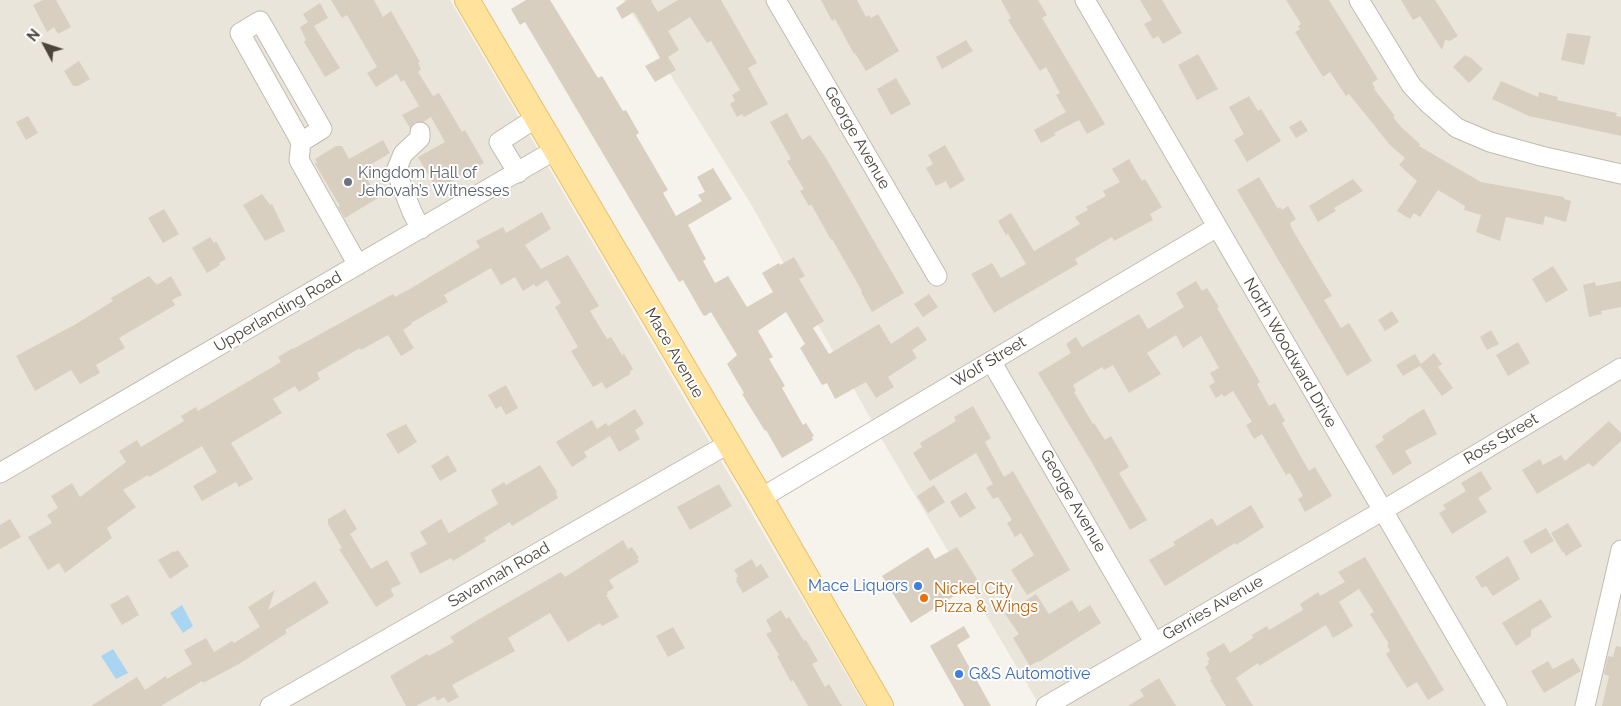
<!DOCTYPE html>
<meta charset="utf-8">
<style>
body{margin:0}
#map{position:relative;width:1621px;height:706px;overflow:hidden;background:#f6f3ec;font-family:Raleway,sans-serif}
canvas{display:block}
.north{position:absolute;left:20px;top:20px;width:50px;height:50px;-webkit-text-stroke:4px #fff;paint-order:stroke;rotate:310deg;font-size:14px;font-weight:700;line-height:20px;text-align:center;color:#4b4439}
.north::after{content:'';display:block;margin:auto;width:18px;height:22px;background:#4b4439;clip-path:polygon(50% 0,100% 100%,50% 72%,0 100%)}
</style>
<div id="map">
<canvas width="1621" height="706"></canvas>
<div class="north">N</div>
</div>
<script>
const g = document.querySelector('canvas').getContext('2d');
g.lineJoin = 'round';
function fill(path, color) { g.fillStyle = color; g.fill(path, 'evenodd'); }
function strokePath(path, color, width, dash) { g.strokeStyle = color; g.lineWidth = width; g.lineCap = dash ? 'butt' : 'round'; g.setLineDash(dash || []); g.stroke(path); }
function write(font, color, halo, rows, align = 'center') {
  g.font = font + ' Raleway,sans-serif'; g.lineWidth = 4; g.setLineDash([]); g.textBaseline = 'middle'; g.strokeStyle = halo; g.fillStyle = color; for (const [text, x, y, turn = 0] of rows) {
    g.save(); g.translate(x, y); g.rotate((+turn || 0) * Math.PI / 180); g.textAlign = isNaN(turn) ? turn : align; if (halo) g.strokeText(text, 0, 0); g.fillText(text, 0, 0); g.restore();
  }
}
const residential = new Path2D(`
 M0,0H450L865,706H0Z
 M624,0H1621V706H1040L888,450L752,206Z`);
const water = new Path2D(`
 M182,605L193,626L183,633L170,613Z
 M113,649L128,673L116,679L101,656Z`);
const building = new Path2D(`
 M43,0H56L71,27L58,34L54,27L47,32L33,5Z
 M331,0H374L383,17L391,11L420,62L418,63L421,69L418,72L433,96L439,93L462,132L465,130L484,163L437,190L418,157L445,142L431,117L423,122H415L410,128L402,115L419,106L404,80L401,82L397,74L376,87L367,73L377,67L347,15L342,18Z
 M526,0H550L598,78L602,76L623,111L626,110L639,133L636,135L668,190L663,193L676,216L702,201L698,195L705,192L697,177L713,168L732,199L688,225L706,259L703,261L715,283L728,276L747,307L773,292L762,273L779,263L780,265L794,257L805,276L799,279L824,321L813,328L829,354L879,324L891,344L918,326L927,340L912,350L917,358L888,377L894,387L876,398L866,382L835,399L827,383L822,385L800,348L805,344L786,312L758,331L773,357L769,359L785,386L782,388L803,425L806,423L814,436L812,437L813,440L782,458L766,430L765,431L742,394L744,393L727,364L737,355L711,312L705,316L703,315L683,280L679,282L525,22L520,25L511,9Z
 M627,0H653L651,1L658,12L678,0H721L757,63L748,68L768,104L744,117L742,114L737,117L730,104L735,101L732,95L740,90L711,41L707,43L690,17L668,31L679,50L668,57L676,70L655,82L645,66L660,58L654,46L634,12L622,19L616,8Z
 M821,0H857L866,17L869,15L871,18L878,14L899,51L866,71L855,53L854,54L835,19L832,21Z
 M1001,0H1038L1047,15L1042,18L1105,124L1087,134L1079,120L1054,133L1056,135L1041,143L1034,130L1066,112L1056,95L1060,93L1046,67L1040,71L1008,20L1011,18Z
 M1140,0H1162L1182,33L1163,44L1158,36L1153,39L1144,24L1152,20Z
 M1286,0H1329L1378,79L1372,83L1375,88L1374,89L1395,116L1393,117L1402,128L1420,144L1419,146L1481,182L1564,197V199L1571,201L1566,222L1545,216L1543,225L1506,217L1500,241L1476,232L1481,215L1464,210L1465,206L1438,190L1420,217L1414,213L1410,219L1397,211L1417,181L1399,165L1405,158L1390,145L1349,94L1346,96L1330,72L1323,77L1295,32L1300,29L1298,26L1301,24Z
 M1401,0H1435L1458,36L1450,41L1445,40L1442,50L1420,16L1413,20Z
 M320,3L328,18L314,26L340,68L325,77L304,42L306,40L300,27L308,22L303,14Z
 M1567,33L1591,36L1584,65L1561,60Z
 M966,40L973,51L942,69L936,57Z
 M1198,54L1218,89L1197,100L1178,65Z
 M1465,55L1471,58L1483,69L1469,83L1453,67Z
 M79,61L90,79L78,86H73L64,71Z
 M896,78L911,104L891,115L877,89Z
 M1501,81L1538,97L1539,92L1558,97L1557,100L1575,104L1617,113L1616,116L1621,117V136L1529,116L1492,99Z
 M1249,96L1258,111L1261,109L1281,141L1247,162L1234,140L1244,134L1229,107Z
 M787,113L802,140L810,135L826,158L904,293L872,312L861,292L862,291L832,239L831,240L811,204L809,206L800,191L804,189L787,161L791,159L770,122Z
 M28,116L38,133L26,140L16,122Z
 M1301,120L1308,131L1296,138L1289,127Z
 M383,140L390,153L362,170L378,198L345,218L338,207L340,206L315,164L317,163L315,159L336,146H342L349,159Z
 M945,145L965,180L950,189L946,181L936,186L926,168L933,164L928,155Z
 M1129,159L1142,181L1145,179L1162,207L1150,214L1153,220L1114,241L1112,237L1075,259L1078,264L994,313L971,274L992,263L1001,278L1026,264L1008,234L1006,235L998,221L1011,213L1034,251L1080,224L1075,217L1088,210L1086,207L1106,196L1103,191L1120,182L1112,169Z
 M1259,177L1278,209L1280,207L1282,210L1288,206L1296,219L1290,223L1292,229L1332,296L1324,300L1341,328L1349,323L1372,361L1347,376L1237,190Z
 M1353,179L1363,191L1334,208L1336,211L1318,222L1309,206Z
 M262,194L270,205L272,204L285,231L265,241L243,205Z
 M164,209L179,234L163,243L148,218Z
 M542,212L551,229L525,245L541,269L568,255L599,306L590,311L607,339L611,337L622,355L624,354L633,369L630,371V374L606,389L602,382L593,387L571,351L578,347L555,307L561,303L547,280L536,287L534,284L523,291L515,277L501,285L491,268L444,295L448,302L411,323L412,324L403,330L414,348L401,356L388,335L361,350L360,348L317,373L320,379L299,392L295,386L273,399L282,413L231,443L253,479L239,487L236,482L202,501L193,486L217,472L202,446L149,477L148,475L123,490L136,507L107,528L112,538L65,573L59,563L48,570L28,537L52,523L47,515L58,508L51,496L72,483L80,497L126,462L119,451L137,440L141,447L184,421L181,416L196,407L198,411L281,362L278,357L293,348V349L393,294L395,297L408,290L480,247L476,241L503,227L506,233Z
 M210,237L214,243L216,241L226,259L219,263L220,265L207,273L192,248Z
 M1553,266L1568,290L1546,303L1532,279Z
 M149,276L157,285L171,276L182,295L172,300L175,305L119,338L125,348L96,365L100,373L80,384L71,370L35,391L16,356L76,324L113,301L111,298Z
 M1196,281L1202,291L1207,288L1219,307L1217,308L1260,382L1257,384L1269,406L1275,403L1285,421L1282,423L1309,471L1315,467L1332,496L1305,512L1298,499L1303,496L1290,473L1286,475L1262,434L1254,439L1246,425L1252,422L1233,391L1224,397L1222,394L1216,398L1209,386L1215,382L1210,373L1219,368L1201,336L1183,348L1176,335L1147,353L1161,374L1129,393L1113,365L1104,370L1102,367L1073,385L1076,391L1074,392L1093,424L1094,423L1105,440L1111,436L1129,467L1119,473L1147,520L1130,530L1091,461L1038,373L1071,353L1066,344L1076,337L1082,347L1139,314L1148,329L1184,307L1176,293Z
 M1621,281V307L1601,311L1602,314L1589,317L1583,285L1595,282L1596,286Z
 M929,294L938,307L923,317L914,304Z
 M1392,311L1399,322L1385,331L1378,320Z
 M1491,330L1499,344L1487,350L1480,337Z
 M1518,342L1530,363L1508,376L1496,355Z
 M1434,353L1442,364L1438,367L1453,388L1442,396L1420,366L1403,376L1396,365L1415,354L1421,364Z
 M506,385L518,408L506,415L501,406L496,409L488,395Z
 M973,406L991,438L985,442L1004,477L1013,471L1070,570L1027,595L1011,570L1034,555L1021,533L1015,537L1007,523L1012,520L998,497L993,499L986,488L993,484L976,453L930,481L913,453L922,447L920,443L956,421L954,417Z
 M635,409L644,424L635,430L640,439L619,452L610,436L584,452L587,457L572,467L556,442L592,420L597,429L606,423L608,426Z
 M1424,409L1437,434L1405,451L1412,463L1393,475L1375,446L1384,440L1382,436L1407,420V419Z
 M1609,421L1621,433V441L1593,467L1589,463L1537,494L1522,470L1540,459L1543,465L1561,455L1565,461Z
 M406,424L417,442L398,454L386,434Z
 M448,455L457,471L440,481L431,466Z
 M540,465L557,492L556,493L558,498L512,526L510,522L484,538L486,541L453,561L451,558L420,574L410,553L427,544L420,532L441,519L449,533L498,504L491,490L504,482L506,485Z
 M1481,471L1492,489L1478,498L1487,512L1452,534L1439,513L1446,509L1443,505L1466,491L1461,483Z
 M719,484L732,506L690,530L677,507Z
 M934,485L945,502L928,513L917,496Z
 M966,492L976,508L960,518L950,502Z
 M1251,505L1264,527L1236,545L1235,543L1165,586L1149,560L1175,545L1173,542L1212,518L1217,526Z
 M345,509L357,529L350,534L371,569L387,560L401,584L392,588L391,590L394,596L376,607L339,549L342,548L328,524V519Z
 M10,519L21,537L0,549V525Z
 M1568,523L1582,546L1566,556L1564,552L1563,553L1551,533Z
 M1546,528L1554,541L1531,554L1523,541Z
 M623,540L628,549L632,547L639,558L637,559L639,562L609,580L614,588L607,592L608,594L606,595L619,617L602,626L600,623L568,642L550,613L508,638L515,651L452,685L459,697L448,703L444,697L437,701L435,696L416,706H406L390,676L427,654L429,656L454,642L450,637L476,621L561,572L565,577Z
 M928,547L935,559L957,547L978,581L911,623L882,576Z
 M178,550L189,566L170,579L158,560L174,551L175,552Z
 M1508,556L1520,579L1493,596L1486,586L1482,588L1475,577Z
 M1365,557L1444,690L1428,700L1417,682L1407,688L1386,654L1390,651L1387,645L1389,644L1370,614L1374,612L1359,589L1339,602L1353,626L1333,638L1326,625L1259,666L1258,663L1236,678L1253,706H1226L1210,680L1212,679L1205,667L1209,664L1207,661L1210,660L1206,653L1224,643L1230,653L1253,638L1252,635L1267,626L1269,630L1303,610L1300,604L1318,592L1320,596L1345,582L1338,572Z
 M752,559L756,567L761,564L769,577L743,593L736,581L737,580L736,578L738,576L734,570Z
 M315,581L329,603L285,630L287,633L239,664L203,683L202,681L161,706H91L137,677L145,690L166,676L167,679L192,664L184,650L206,638L214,652L232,641L234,643L260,627L248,607L275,590L268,610Z
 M1036,594L1049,614L1072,600L1079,612L1090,605L1101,623L1039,662L1038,661L1030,666L1013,638L1019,634L1005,614Z
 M128,595L139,615L122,625L110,605Z
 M1541,599L1552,617L1531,630V636L1516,646L1502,623Z
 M781,610L786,619L789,617L804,641L806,640L818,661L812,664L825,687L829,684L842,706H808L793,680L791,682L777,656L779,655L766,634L772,631L766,620Z
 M964,626L970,637L957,645L991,706H964L930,646Z
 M673,627L685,648L668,657L656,636Z
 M1616,646L1621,647V706H1602L1609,676L1604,674L1608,656L1613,657Z
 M1573,658L1581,671L1544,693L1531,671L1548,661L1553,669Z
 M1159,678L1176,706H1128L1144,696L1140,690Z`);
const minor = new Path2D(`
 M776,0L937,276
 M1085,0L1497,706
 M1359,0L1411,85L1428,103L1457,128L1490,142L1541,156L1621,174
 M420,132V138L403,154L396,171L412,212L421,229
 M301,142L322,129L260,21L240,33L301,142L299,160L358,265
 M518,173L499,142L536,118
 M991,361L1154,642
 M0,473L555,150
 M761,498L1217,227
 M270,706L728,444
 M1046,706L1382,511L1621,368
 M1585,706L1621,550`);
const major = new Path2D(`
 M467,0L761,498L881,706`);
const markers = [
 [348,182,5,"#6b7280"],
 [918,586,5,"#3f7fe0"],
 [924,598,5,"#e8710a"],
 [959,674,5,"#3f7fe0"]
];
const streetNames = [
 ["George Avenue",857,138,60],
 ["Upperlanding Road",278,312,-30],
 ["Mace Avenue",674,353,60],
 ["North Woodward Drive",1290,353,60],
 ["Wolf Street",989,362,-31],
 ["Ross Street",1501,439,-31],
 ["George Avenue",1073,501,60],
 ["Savannah Road",499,575,-30],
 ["Gerries Avenue",1213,608,-30]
];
const worshipNames = [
 ["Kingdom Hall of",358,173],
 ["Jehovah’s Witnesses",358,191]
];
const shopNames = [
 ["Mace Liquors",908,586],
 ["G&S Automotive",969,674,"left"]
];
const foodNames = [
 ["Nickel City",934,589],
 ["Pizza & Wings",934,607]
];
fill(residential, '#eae5da');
fill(water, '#a9d4f2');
fill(building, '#d8cfc1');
strokePath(minor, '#c2bbae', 21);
strokePath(major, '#e6c16a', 26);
strokePath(minor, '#fff', 19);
strokePath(major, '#ffe39c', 24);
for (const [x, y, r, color] of markers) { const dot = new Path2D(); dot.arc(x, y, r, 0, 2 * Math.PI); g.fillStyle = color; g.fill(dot); strokePath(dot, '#fff', 2); }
write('16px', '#4b4439', '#fff', streetNames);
write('16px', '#5b616d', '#fff', worshipNames, 'left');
write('16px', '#366cbe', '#fff', shopNames, 'right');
write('16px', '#c56008', '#fff', foodNames, 'left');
</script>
